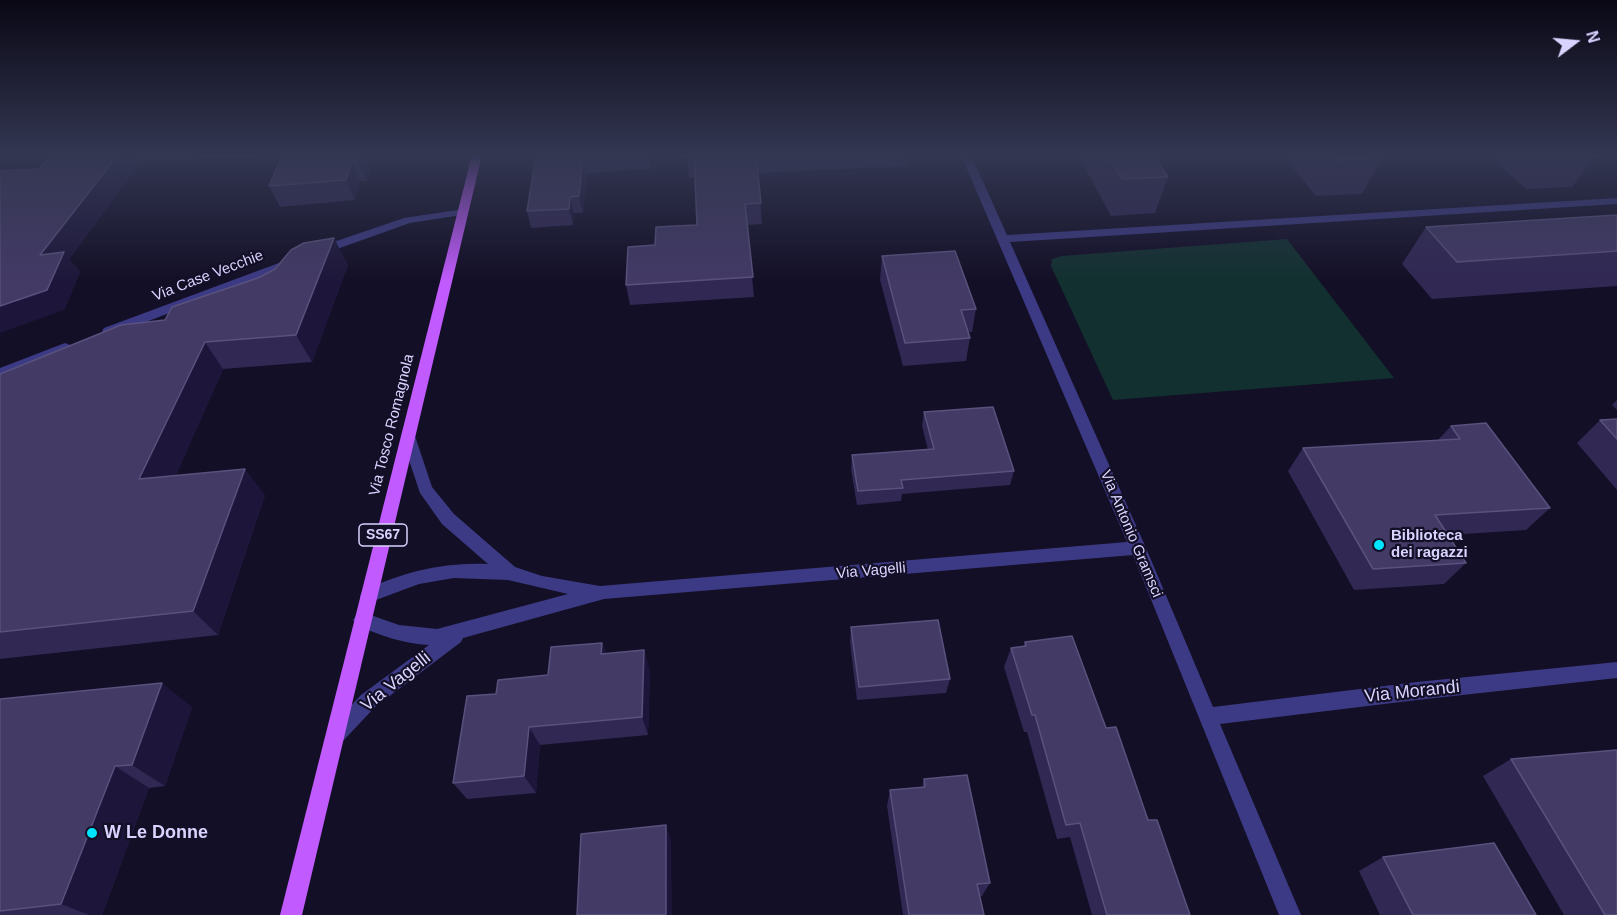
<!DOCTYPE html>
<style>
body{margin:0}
#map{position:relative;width:1617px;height:915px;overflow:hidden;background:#130f26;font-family:Arial,sans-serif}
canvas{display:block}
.north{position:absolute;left:1545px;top:12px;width:60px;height:60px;-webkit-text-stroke:4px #130f26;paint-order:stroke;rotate:74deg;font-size:16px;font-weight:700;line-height:24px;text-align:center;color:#d9d4ff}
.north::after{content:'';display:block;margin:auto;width:21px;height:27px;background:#d9d4ff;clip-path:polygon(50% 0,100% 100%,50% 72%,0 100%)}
</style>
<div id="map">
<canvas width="1617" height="915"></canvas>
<div class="north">N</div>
</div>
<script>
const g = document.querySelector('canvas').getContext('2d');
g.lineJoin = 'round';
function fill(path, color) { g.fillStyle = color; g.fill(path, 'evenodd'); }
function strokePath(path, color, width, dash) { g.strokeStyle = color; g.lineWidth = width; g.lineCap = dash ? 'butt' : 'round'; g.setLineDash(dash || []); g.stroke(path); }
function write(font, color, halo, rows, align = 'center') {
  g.font = font + ' Arial,sans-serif'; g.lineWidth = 4.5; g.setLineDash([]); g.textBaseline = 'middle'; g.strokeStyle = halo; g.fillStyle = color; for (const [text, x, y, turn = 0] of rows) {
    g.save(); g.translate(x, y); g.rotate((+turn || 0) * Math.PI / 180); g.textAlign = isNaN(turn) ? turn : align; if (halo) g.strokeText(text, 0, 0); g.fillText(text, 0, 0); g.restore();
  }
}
const green = new Path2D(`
 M1287,239L1394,378L1113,400L1051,266L1052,259L1062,256Z`);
const minor = new Path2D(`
 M961,155H971L1007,235L1617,198V204L1010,242L1146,548L1213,707L1417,682L1617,662V678L1417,700L1220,724L1301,915H1279L1133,555L604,599L463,638L461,642L375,707L343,741L336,744L329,741L327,735L329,729L361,695L429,645C403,644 380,635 356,625L353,620L356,615L362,612L399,625L437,629L568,594L508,580L454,578L419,584L368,603L362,601L360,596L362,591C403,572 443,562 488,564L442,524L420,493L401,436L403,432H413L415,436L432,487L454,514L515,567L542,576L600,586L1127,542Z
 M464,209L468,210V214L410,223L320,255L314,251L316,248L404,218Z
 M295,257L301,261L299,264L114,334H104L102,331L104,328Z
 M65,343L70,345L72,348L70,351L0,378V368Z`);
const major = new Path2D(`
 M472,155H482L302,915H280Z`);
const wall = new Path2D(`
 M51,155H374L367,181H360L355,200L280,207L269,186L282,155L141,162L69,259L80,272L64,310L39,169Z
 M536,155H651V169L587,173L583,213H574L573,225L531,228L527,211Z
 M687,155H909L908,166L758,173L762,224L747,225L754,297L630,305L626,285L655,245L697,225L695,178H689Z
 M1078,155H1154L1168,177L1155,213L1111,216Z
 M1283,155H1379L1382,158L1362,194L1316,196Z
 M1488,155H1596L1572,187L1526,189Z
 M1617,215V286L1432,299L1402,264L1426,227Z
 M882,256L976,309L972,332H968L970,338L966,361L903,366L880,280Z
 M348,265L312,362L223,369L176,475L265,495L218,635L0,659V374L165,320L258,278L275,269Z
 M1617,400V410L1612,405Z
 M924,412L1014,471L1010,485L902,494L901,501L857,505L851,469L852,455L928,450L922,426Z
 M1617,419V490L1577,443L1600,420Z
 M1451,426L1550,508L1526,530L1448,535L1466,563L1444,584L1354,590L1288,471L1303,448L1438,440Z
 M851,627L950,679L946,693L857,700L850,642Z
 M1025,642L1106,728L1190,915H1092L1070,837L1057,839L1027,732H1024L1004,667L1011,648L1023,647Z
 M602,643L606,654L650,670L648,735L540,745L536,793L467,799L453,783L496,694L548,675Z
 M0,699L192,707L165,786L149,788L102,915H0Z
 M1511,759L1617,915H1564L1483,776Z
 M924,779L990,883L982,896H980L984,915H903L887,806L890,790L922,787Z
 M1383,857L1536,915H1380L1359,871Z`);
const shadedWall = new Path2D(`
 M118,155H136L141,162L69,259L80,272L64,310L0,333V306Z
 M360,155H374L367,181L358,161Z
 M649,155H651V169Z
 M583,157L587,173L583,213L579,196Z
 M352,161L360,181L355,200L346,180Z
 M570,197L574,213L573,225L569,209Z
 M334,238L348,265L312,362L296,335Z
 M205,342L223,369L163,505L139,479Z
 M245,469L265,495L218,635L193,611Z
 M602,643L609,663L601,654Z
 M644,650L650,670L648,735L642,717Z
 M162,683L192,707L165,786L132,765Z
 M529,727L540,745L536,793L524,776Z
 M115,766L149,788L102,915H89L61,904Z
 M666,825L671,840L672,915H666Z`);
const building = new Path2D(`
 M51,155H118L40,255L64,252L47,290L0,306V171L39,169Z
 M282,155H360L358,161H352L346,180L269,186Z
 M536,155H618L583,157L579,196L570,197L569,209L527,211Z
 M687,155H756L761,203L745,204L753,277L626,285L628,247L655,245L656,227L697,225L694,157L687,158Z
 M1108,155H1154L1168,177L1122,179Z
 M1330,155H1379L1382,158L1335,160Z
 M1617,215V251L1457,262L1426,227Z
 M334,238L296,335L205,342L139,479L245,469L193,611L0,632V374L121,325L165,320L172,307L258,278L275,269L291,250L304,243Z
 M955,251L976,309L961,310L970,338L905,343L882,256Z
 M993,407L1014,471L901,480L903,488L858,491L852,455L934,449L924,412Z
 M1617,419V439L1600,420Z
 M1486,423L1550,508L1435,515L1466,563L1373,569L1303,448L1460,439L1451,426Z
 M938,620L950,679L859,687L851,627Z
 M1072,636L1106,728L1116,727L1148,820H1157L1190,915H1107L1080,823L1066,825L1035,715H1032L1011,648L1026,646L1025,642Z
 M602,643L601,654L644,650L642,717L529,727L524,776L453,783L467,696L496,694L498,680L548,675L551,647Z
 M162,683L132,765L115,766L61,904L0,911V699Z
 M1617,750V915H1605L1511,759Z
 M967,775L990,883L977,884L984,915H909L890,790L925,787L924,779Z
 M666,825V915H577L581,834Z
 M1494,843L1536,915H1413L1383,857Z`);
const markers = [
 [1379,545,6,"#00e5ff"],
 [92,833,6,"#00e5ff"]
];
const shields = [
 [383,535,48]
];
const shieldNames = [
 ["SS67",383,535]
];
const streetNames = [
 ["Via Case Vecchie",208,276,-21],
 ["Via Tosco Romagnola",392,425,-76],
 ["Via Antonio Gramsci",1131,534,67],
 ["Via Vagelli",871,571,-5]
];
const poiNames = [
 ["Biblioteca",1391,536],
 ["dei ragazzi",1391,553]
];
const nearStreetnames = [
 ["Via Vagelli",396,682,-39],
 ["Via Morandi",1412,692,-6]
];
const nearPoinames = [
 ["W Le Donne",104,833]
];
fill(green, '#12302f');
fill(minor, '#3d3a85');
fill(major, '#c25bff');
fill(wall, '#312854');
fill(shadedWall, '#1d163a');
fill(building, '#433a66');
strokePath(building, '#5a527e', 1.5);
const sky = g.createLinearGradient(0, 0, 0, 283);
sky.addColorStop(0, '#0a0815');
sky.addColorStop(0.55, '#333752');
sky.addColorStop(1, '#33375200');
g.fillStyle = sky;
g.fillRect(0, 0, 1617, 283);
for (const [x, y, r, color] of markers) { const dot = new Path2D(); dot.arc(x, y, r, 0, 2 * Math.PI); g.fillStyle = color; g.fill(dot); strokePath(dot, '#130f26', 2); }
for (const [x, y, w] of shields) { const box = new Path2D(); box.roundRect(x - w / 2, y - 11, w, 22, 4.5); g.fillStyle = '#130f26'; g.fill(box); strokePath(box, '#d9d4ff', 1.5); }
write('bold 14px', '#d9d4ff', null, shieldNames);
write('15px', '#d9d4ff', '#130f26', streetNames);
write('bold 15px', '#d9d4ff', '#130f26', poiNames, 'left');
write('18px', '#d9d4ff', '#130f26', nearStreetnames);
write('bold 18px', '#d9d4ff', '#130f26', nearPoinames, 'left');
</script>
